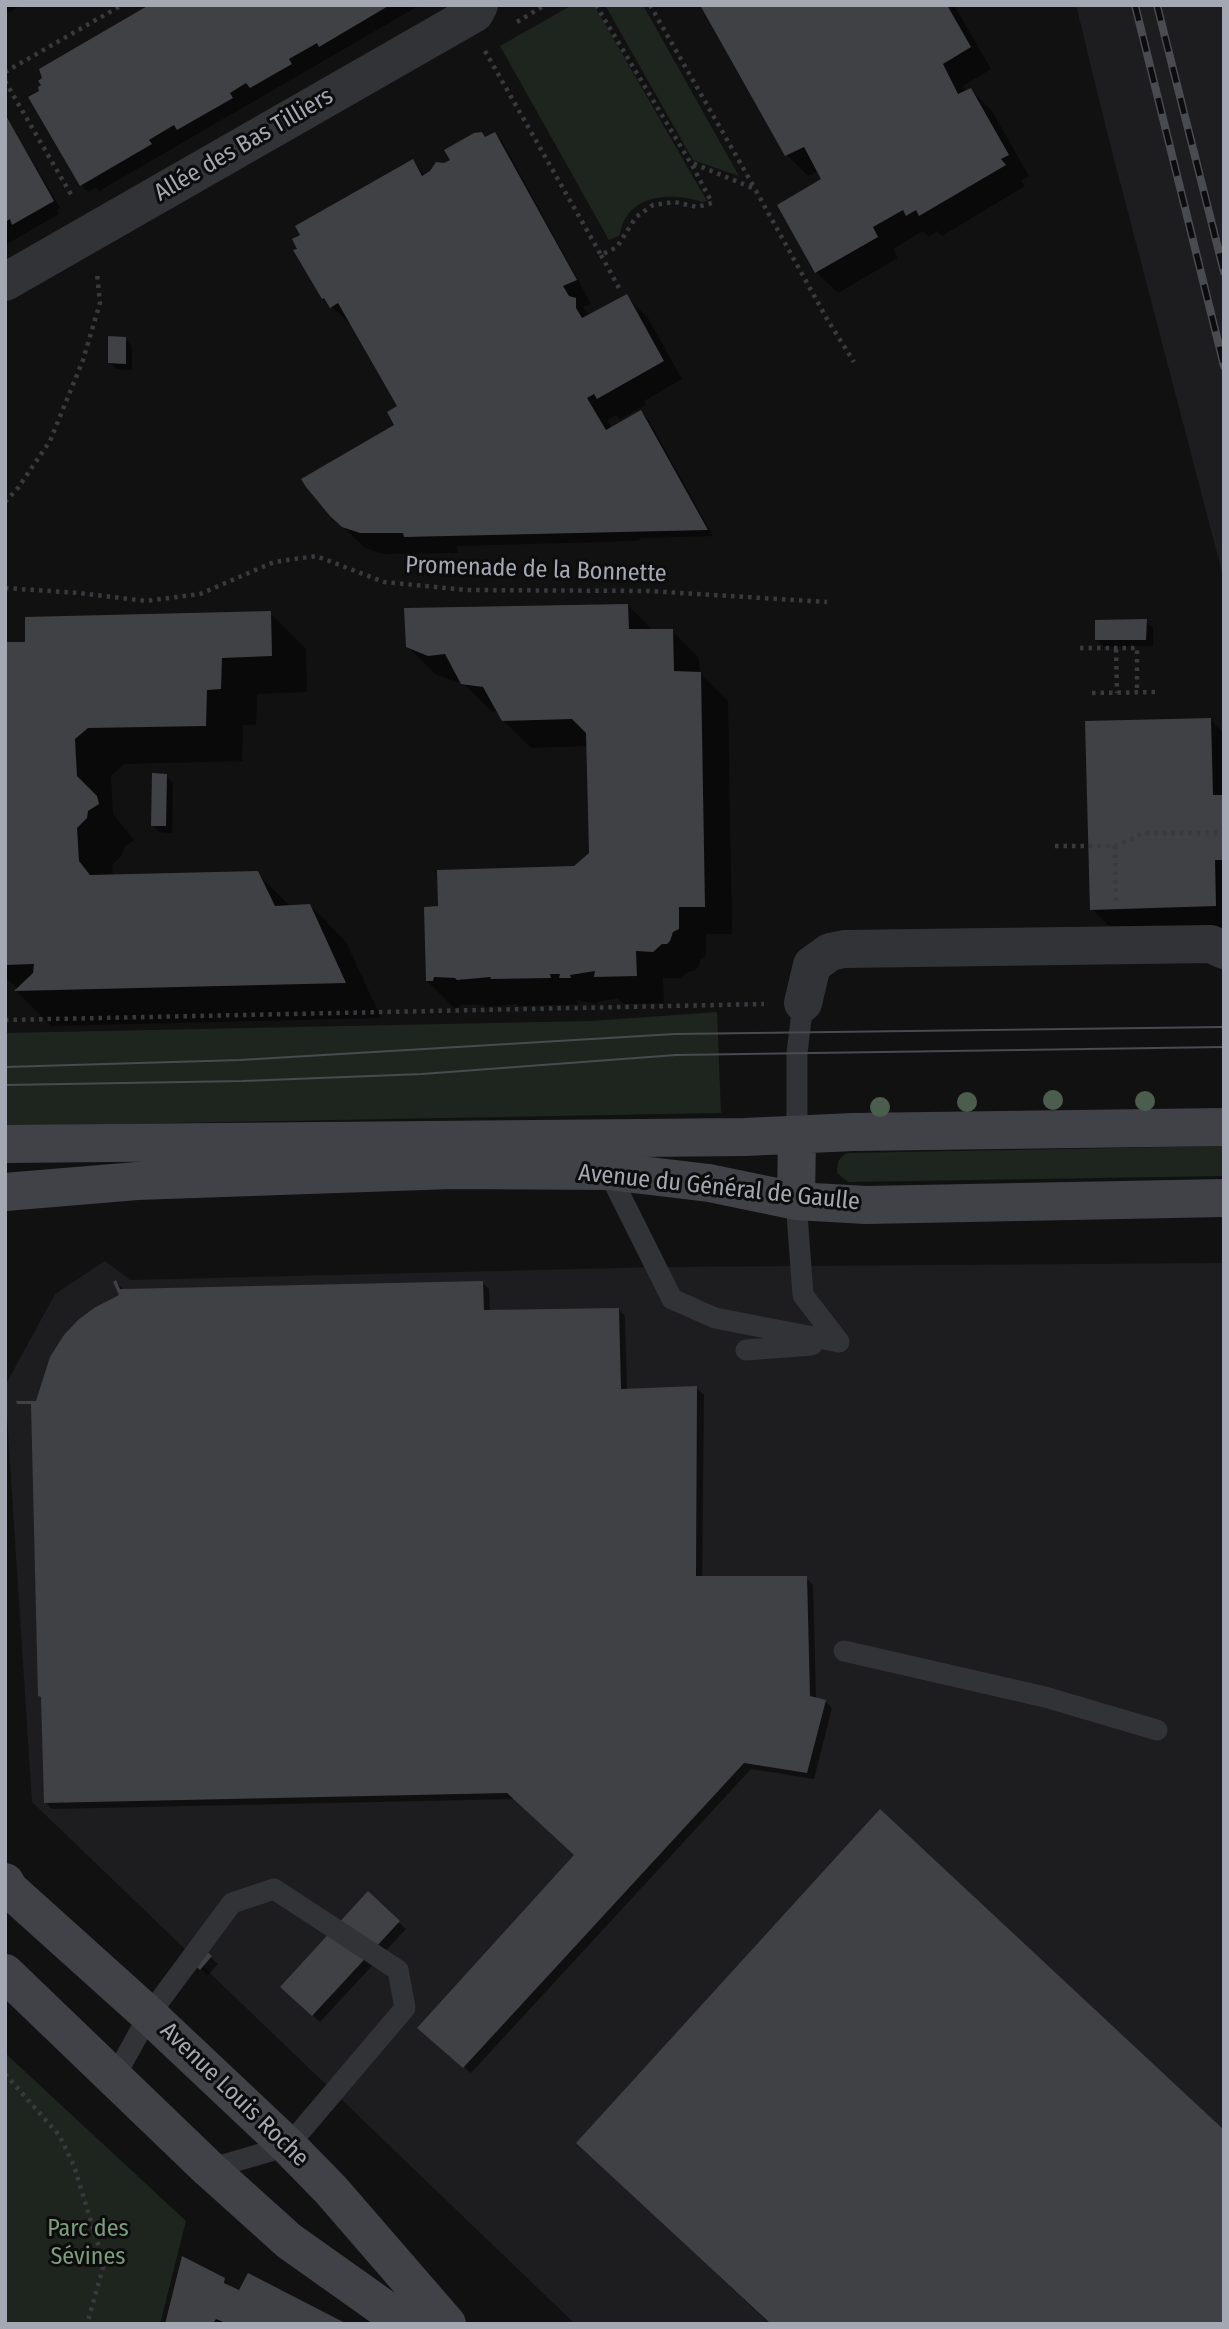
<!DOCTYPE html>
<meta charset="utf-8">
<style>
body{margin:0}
#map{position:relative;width:1229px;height:2329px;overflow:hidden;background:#111112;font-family:"Fira Sans Condensed",sans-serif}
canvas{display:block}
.frame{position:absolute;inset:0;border:7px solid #a3a8b2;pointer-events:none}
</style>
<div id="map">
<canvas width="1229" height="2329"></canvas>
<div class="frame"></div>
</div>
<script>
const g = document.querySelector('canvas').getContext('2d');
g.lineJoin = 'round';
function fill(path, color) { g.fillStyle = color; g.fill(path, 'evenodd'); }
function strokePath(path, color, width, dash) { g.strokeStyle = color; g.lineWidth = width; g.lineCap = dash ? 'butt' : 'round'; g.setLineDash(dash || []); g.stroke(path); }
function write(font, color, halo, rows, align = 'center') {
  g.font = font + ' "Fira Sans Condensed",sans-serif'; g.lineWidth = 6; g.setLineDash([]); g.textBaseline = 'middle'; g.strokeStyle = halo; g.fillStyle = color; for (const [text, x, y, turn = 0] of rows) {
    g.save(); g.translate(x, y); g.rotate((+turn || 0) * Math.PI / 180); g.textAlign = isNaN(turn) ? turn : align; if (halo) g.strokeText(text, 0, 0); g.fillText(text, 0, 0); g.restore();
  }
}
const built = new Path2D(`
 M1076,5H1224V580L1107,132Z
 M105,1261L130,1280L659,1267L1224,1263V2324H575L32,1802L5,1386L55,1294Z`);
const green = new Path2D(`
 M572,5H594L707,201L703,202C678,194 640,192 625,219C622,224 621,231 619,236L609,240L500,46Z
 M605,5H643L739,176L693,160Z
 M717,1012L721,1113L5,1126V1033L591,1021Z
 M1224,1146V1176L848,1182L837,1173C837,1163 838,1157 848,1153Z
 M5,2053L186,2221L160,2324H5Z`);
const shadow = new Path2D(`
 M5,5H21L10,12L5,11Z
 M153,5H420L99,191L96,188L88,192L81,185Z
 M702,5H954L991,69L963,86L966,92L971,90L992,111L1029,176L1021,181L1025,186L942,236L937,231L929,237L923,231L893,249L898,258L838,293L816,272L823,179L819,171L808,176L787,155Z
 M5,115L60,208L57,210L59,214L5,245Z
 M482,133L487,139L495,134L502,141L591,304L583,307L585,310L591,316L627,297L648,318L682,379L644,401L646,405L620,419L616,415L607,420L612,428L641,412L648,419L713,536L640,538L639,541L457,546L458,553L383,554L365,548L331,515L396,425L399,407L354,328L323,298L413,161L425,176L444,165Z
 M125,339L132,346V370L117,369L110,363Z
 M628,605L653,631H672L699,658L700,673L728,701L732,934H706V956L700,959L699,966L694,971H690L680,978H663L664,1003L623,1004L618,998L597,1002V1004L577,1000V1004L519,1006L517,1004L486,1007L483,1005L461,1004L460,1007L454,1008L427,981L439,908L575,868L591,854L588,746L531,748L503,720L499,712L491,711L462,682H456L435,674L407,646Z
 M270,613L306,649L307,692L257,694L256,725H243L242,761L124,764L111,776L113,814L134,840L124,847L122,855L112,865L113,876L257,873L291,907L310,905L346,942L381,1018L51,1026L16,991L18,989L5,977V644L27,643Z
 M1146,621L1153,628V646L1104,647L1097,640Z
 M1210,719L1224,733V933L1119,936L1092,909Z
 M166,776L173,783L172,833L159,832L153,825Z
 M116,1282L123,1289L482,1282L489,1289L490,1312L618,1309L625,1316L627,1391L697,1388L704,1395L702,1578H806L813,1585L816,1699L825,1701L832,1708L814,1779L751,1769L471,2073L426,2034L576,1856L516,1799L52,1809L45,1802L43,1699L39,1696L37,1403L122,1296Z
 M368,1893L406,1929L320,2022L289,1994Z
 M203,1950L218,1964L208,1975L193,1961Z
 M578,2143L1224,2324H770Z
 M224,2280L232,2288L343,2324H166Z`);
const building = new Path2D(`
 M149,5H390L319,47L317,43L289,59L292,64L250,88L246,83L230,93L233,98L177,130L174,125L149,140L152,144L80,186L28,97L39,91L38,87L41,85L38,81L42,78L39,69Z
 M700,5H947L971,47L943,64L958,94L971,88L1009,155L1001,159L1006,165L919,216L916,210L906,216L903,210L873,227L878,237L815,273L777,205L821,179L804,147L785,156Z
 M5,114L54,201L12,225L10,219L5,222Z
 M482,132L485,137L495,132L577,280L563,286L569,296L576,298V308L582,318L627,294L664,361L597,399L594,394L587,398L606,430L641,410L708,530L404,537L403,533H360L342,527L330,516L306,487L301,479L394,425L387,412L397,406L338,303L330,308L324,298L322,299L293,250L297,249L292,239L300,235L295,226L413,159L422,176L430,171L436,162L444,163L450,160L444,150L474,133Z
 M108,336L126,337V364L108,363Z
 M628,604L629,629H673L674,671L701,672L705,907H679V929L673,932L670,941L667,944H662L653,952L636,951L637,976L594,977L595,971L570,975L571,978H559L560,974H550L551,978L490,979L491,977L457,980L455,978L434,977L433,981H426L424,907L438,906L437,870L574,866L589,853L586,733L572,719L502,721L483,687L461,684L445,654L428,656L406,647L404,608Z
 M271,611L272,656L222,658L221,689L207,690L206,726L88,728L75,739L77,776L97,796L99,804L88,811L87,818L77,828L79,861L90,875L258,871L275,906L310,904L346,983L14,991L33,973L34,964L5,965V642H25V617Z
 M1147,619L1146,640H1095V620Z
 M1211,718L1213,795H1224V860H1215L1216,906L1090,910L1085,721Z
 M152,773L167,774L166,826H151Z
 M116,1280L120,1289L483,1281L484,1310L619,1308L621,1389L697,1386L696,1576H807L810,1696L826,1700L807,1773L744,1763L463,2068L417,2028L574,1855L507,1793L44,1803L41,1697L38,1696L31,1404H17L16,1401H36L50,1357L64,1335L78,1320L94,1308L119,1295L113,1282Z
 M880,1809L1224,2130V2324H771L576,2143Z
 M368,1891L400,1921L312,2016L280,1987Z
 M203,1948L212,1956L200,1970L190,1961Z
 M182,2256L225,2278L224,2283L239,2290L248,2273L347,2324H222L223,2322L216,2319L213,2324H165Z`);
const path = new Path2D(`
 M596,5L690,162L755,189L827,319L854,362
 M650,5L754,187
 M517,22L545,5
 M485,51L601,255L617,247L636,217L653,205L675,202L697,207L712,203L691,163
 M5,72L122,5
 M5,81L73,198
 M601,255L619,288
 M5,502L18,488L50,441L83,360L100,303L97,274
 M5,588L79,593L146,601L200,594L274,562L316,556L384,582L466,590L649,591L827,602
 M1080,648H1137V692
 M1116,649L1117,693
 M1092,693L1158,692
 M1055,846H1115L1145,833H1224
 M1115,846L1116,905
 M1224,860V833
 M5,1020L764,1004
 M5,2074L59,2135L74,2166L104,2264L87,2324`);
const lane = new Path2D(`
 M797,1135V1053L803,1003
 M608,1171L672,1299L715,1318L839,1342
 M796,1201L803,1295L839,1342
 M746,1350L812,1345
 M844,1651L1045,1697L1157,1730
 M114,2078L149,2015L232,1903L274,1889L398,1970L405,2008L288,2146L209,2169`);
const street = new Path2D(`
 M5,282L475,13L479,5
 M803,1003L812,965L830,952L844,949L1211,944L1224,950`);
const secondary = new Path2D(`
 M5,1144L745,1137L853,1132L1224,1127
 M5,1192L137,1181L452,1170L608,1171L709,1183L796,1201L866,1205L1224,1198
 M796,1201L797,1135
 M5,1882L9,1889L149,2015L288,2146L331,2190L447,2324
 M5,1973L209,2169L289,2241L406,2324`);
const tram = new Path2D(`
 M5,1067L240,1060L675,1034L1224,1027
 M5,1085L243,1081L422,1074L676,1055L1224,1047`);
const rail = new Path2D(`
 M1135,5L1224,366
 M1157,5L1224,272`);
const trees = [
 [1053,1100],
 [1145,1101],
 [967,1102],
 [880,1107]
];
const streetNames = [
 ["Allée des Bas Tilliers",244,145,-30],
 ["Promenade de la Bonnette",536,570,2],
 ["Avenue du Général de Gaulle",719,1188,6],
 ["Avenue Louis Roche",234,2095,44]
];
const parkNames = [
 ["Parc des",88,2229],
 ["Sévines",88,2257]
];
fill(built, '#1d1d1f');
fill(green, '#1e251e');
fill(shadow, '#0007');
fill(building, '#404145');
strokePath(path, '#383a3e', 4.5, [3.5, 5]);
strokePath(lane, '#323337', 21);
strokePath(street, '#323337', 38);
strokePath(secondary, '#404247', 38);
strokePath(tram, '#494b50', 2);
strokePath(rail, '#494b50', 8);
strokePath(rail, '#0c0c0d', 5, [16]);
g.fillStyle = '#4b5e4d';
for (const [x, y] of trees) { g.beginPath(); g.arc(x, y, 10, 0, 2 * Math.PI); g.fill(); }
write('24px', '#a3a8b2', '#0c0c0d', streetNames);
write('24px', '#7b9d7d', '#0c0c0d', parkNames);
</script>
